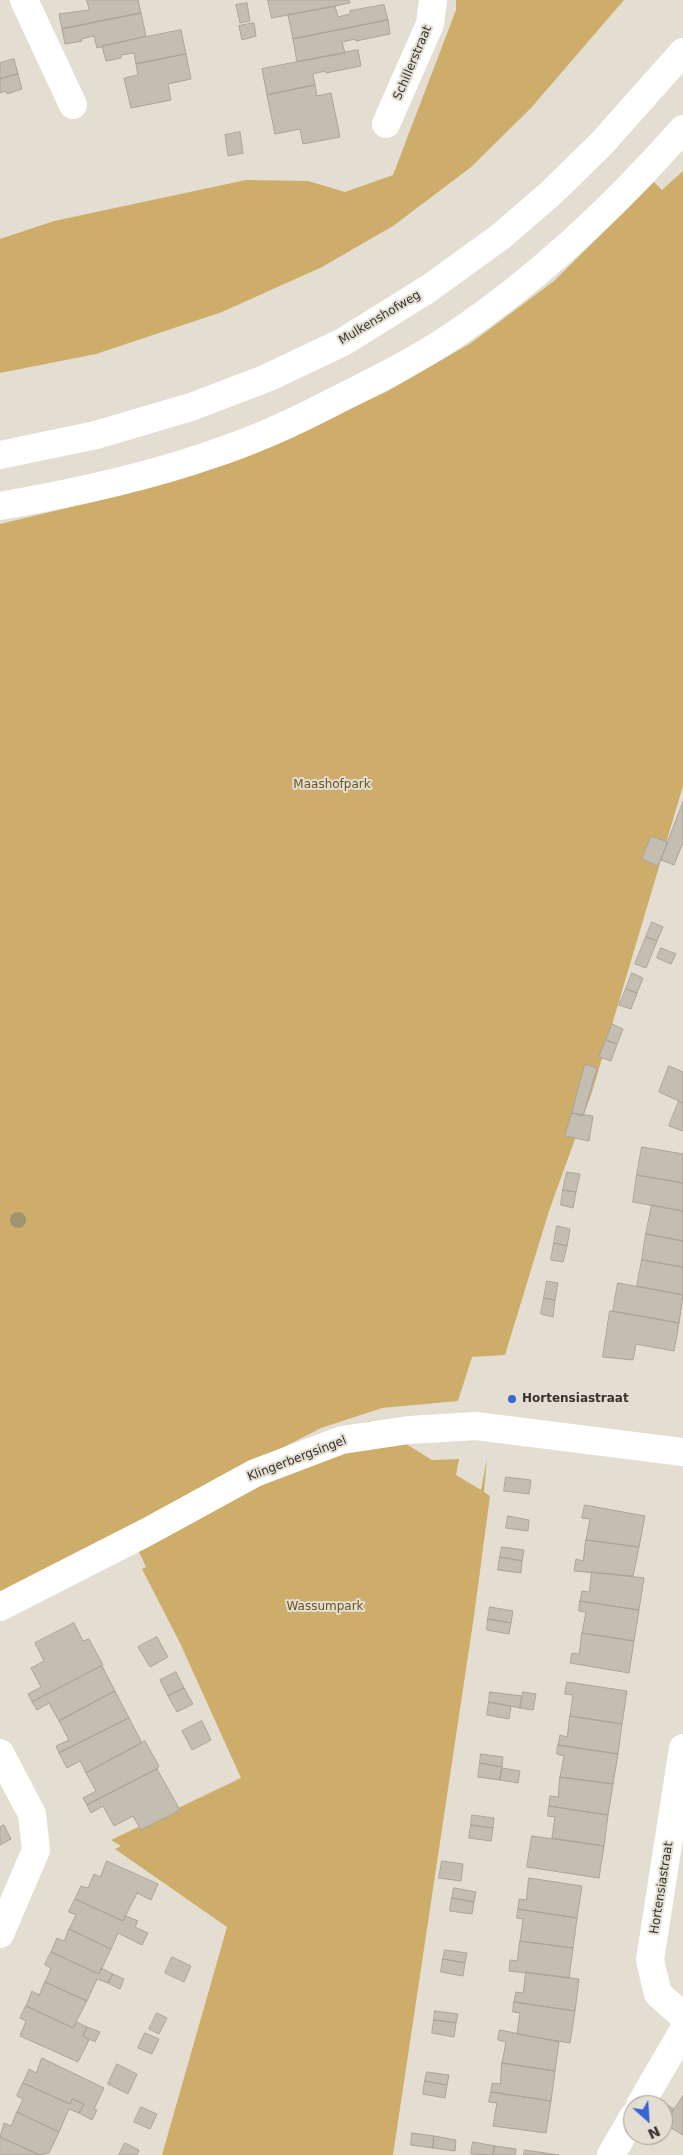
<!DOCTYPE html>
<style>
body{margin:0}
#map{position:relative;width:683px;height:2155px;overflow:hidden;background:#e4ded2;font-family:"DejaVu Sans",sans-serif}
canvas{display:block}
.north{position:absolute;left:623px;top:2095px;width:50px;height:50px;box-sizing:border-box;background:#e4ded2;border:1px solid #9e9a91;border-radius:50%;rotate:154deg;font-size:14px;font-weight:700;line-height:20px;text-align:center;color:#36342f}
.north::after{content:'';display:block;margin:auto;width:18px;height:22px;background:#3765d5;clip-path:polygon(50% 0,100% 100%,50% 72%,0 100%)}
</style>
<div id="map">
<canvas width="683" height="2155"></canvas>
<div class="north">N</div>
</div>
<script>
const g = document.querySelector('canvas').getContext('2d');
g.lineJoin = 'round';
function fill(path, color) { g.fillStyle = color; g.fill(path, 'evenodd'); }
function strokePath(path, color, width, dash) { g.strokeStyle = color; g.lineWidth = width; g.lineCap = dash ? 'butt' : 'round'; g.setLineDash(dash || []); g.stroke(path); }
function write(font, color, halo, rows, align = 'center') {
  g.font = font + ' "DejaVu Sans",sans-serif'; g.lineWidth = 4; g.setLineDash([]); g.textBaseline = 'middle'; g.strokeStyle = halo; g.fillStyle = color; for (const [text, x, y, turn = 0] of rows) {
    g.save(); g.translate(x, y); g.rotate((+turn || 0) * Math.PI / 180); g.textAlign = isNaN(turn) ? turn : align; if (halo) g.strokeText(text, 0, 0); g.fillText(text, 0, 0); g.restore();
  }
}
const green = new Path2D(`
 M456,0H624L531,108L470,168L393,226L322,267L222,312L96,354L0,373V239L54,221L246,180L308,181L345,192L393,175L456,10Z
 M683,171V786L592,1092L549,1211L505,1355L472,1357L458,1401L382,1408L321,1428L149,1516L0,1599V524L113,497L274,444L388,391L471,343L554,281L654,182L662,190Z
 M369,1421L432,1460L459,1459L456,1475L481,1490L487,1458L484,1492L490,1496L474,1616L393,2155H162L227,1927L115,1849L121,1846L111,1840L241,1778L180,1643L142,1569L146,1567L132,1537Z`);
const building = new Path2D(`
 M87,0H138L141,13L62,29L59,14L89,10Z
 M268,0H349L350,3L272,18Z
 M247,3L250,21L240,23L236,5Z
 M384,5L388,20L293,39L288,15L335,6L338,17L350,14V11Z
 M141,13L146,36L97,48L94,36L81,39L82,41L65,44L62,29Z
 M388,20L390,34L356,41L355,39L342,42L345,53L297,62L293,39Z
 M254,23L256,36L242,40L239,26Z
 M181,30L186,54L136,64L134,53L121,55V58L106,61L102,46Z
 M358,50L361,66L326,73L325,71L313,74L315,85L267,95L262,69Z
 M186,54L191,79L168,84L171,100L131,108L124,78L138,75L136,64Z
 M14,59L18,74L0,79V63Z
 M18,74L22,89L7,94L6,91L0,93V79Z
 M315,85L317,96L331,93L340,137L303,144L300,129L275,134L267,95Z
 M240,132L243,153L228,156L225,135Z
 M683,802V845H682L674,865L661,860Z
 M651,836L668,842L658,866L642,859Z
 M652,922L663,927L657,941L646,937Z
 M646,937L657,941L646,968L635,964Z
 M661,948L676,954L671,964L657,958Z
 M632,973L643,978L637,993L626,989Z
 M626,989L637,993L631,1009L619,1005Z
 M612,1024L623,1029L617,1044L606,1040Z
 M606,1040L617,1044L611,1061L599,1057Z
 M585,1064L597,1068L583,1116L572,1113Z
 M669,1066L683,1072V1103L659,1092Z
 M679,1101L683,1103V1131L669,1126Z
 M572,1113L593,1116L589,1141L565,1136Z
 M642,1147L683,1154V1183L637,1175Z
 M567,1172L580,1174L576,1192L563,1190Z
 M637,1175L683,1183V1211L633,1202Z
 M563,1190L576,1192L573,1208L561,1205Z
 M652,1205L683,1211V1241L646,1234Z
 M557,1226L570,1229L567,1246L554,1243Z
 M646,1234L683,1241V1267L642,1260Z
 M554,1243L567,1246L563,1262L551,1260Z
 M642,1260L683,1267V1295L637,1286Z
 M547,1281L558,1283L555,1300L544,1298Z
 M618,1283L683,1295L679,1323L613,1311Z
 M544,1298L555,1300L553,1317L541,1314Z
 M610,1311L679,1323L674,1351L636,1344L633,1360L603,1357Z
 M506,1477L531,1480L529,1494L504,1491Z
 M585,1505L645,1516L639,1547L586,1540L590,1519L582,1518Z
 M508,1516L529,1520L528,1531L506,1528Z
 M586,1540L639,1547L633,1576L574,1571L576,1559L583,1561Z
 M502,1547L524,1550L522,1561L500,1557Z
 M500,1557L522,1561L521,1573L498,1570Z
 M592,1572L644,1578L639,1610L580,1601L582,1591L589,1592Z
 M580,1601L639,1610L634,1641L582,1633L586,1612L579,1611Z
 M490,1607L513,1611L511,1623L488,1619Z
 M488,1619L511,1623L509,1634L487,1630Z
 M74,1623L83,1641L89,1639L103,1665L32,1702L28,1694L41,1687L31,1668L44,1661L35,1643Z
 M582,1633L634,1641L629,1673L570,1663L572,1653L579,1654Z
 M157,1637L168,1657L150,1667L138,1647Z
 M102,1666L115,1691L59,1721L49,1703L37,1710L32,1702Z
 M176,1672L184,1688L168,1696L160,1680Z
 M567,1682L627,1691L622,1724L570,1716L573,1695L565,1694Z
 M184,1688L193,1704L177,1712L168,1696Z
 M115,1691L129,1718L59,1753L56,1746L69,1740L59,1721Z
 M490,1692L522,1696L520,1708L489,1702Z
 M523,1692L536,1694L533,1710L520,1708Z
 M489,1702L511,1706L509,1719L487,1715Z
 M570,1716L622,1724L618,1754L558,1745L560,1735L567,1737Z
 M129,1718L142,1743L86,1773L80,1761L67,1768L59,1753Z
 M202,1721L211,1740L192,1750L182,1731Z
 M145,1741L159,1766L157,1769L87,1805L83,1798L96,1791L86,1773Z
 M558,1745L618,1754L613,1784L560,1777L564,1756L557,1754Z
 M481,1754L503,1757L502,1767L480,1763Z
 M480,1763L502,1767L500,1780L478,1777Z
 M502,1768L520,1771L518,1783L500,1780Z
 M157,1769L180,1810L141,1830L133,1816L114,1826L103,1806L91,1813L87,1805Z
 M560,1777L613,1784L608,1815L549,1806L550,1796L558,1797Z
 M549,1806L608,1815L604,1846L552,1838L555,1817L548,1816Z
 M472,1815L494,1818L493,1828L471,1825Z
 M4,1825L11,1839L0,1845V1827Z
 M471,1825L493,1828L491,1841L469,1838Z
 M532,1836L604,1846L599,1878L527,1867Z
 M107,1861L158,1884L151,1900L137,1893L123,1921L75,1899L81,1886L88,1888L94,1874L100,1877Z
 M442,1861L463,1864L461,1881L439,1878Z
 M529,1878L582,1886L577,1918L518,1909L519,1899L526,1900Z
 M454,1888L476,1892L474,1902L452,1898Z
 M452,1898L474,1902L472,1914L450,1911Z
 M75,1899L123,1921L126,1916L138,1921L135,1927L148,1933L142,1945L118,1933L111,1949L69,1929L76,1915L69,1912Z
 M518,1909L577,1918L573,1948L520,1941L523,1919L517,1918Z
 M69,1929L111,1949L99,1974L51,1952L57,1938L64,1941Z
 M520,1941L573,1948L569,1978L509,1971L510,1960L517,1961Z
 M445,1950L467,1953L465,1963L443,1959Z
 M51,1952L99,1974L101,1968L113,1974L108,1983L97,1979L87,2001L45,1982L51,1968L45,1965Z
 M172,1957L191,1966L184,1982L165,1973Z
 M443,1959L465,1963L463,1976L441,1972Z
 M526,1972L579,1979L575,2011L514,2002L516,1992L523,1993Z
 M113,1974L124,1979L120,1989L108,1983Z
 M45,1982L87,2001L73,2028L26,2006L32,1991L39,1995Z
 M514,2002L575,2011L570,2043L517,2034L520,2013L513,2012Z
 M26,2006L73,2028L77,2022L87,2027L83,2036L89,2040L78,2062L20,2036L26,2021L20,2018Z
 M435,2011L458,2014L456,2023L434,2020Z
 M157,2013L167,2018L159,2034L149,2029Z
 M434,2020L456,2023L454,2037L432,2033Z
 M87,2027L100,2032L95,2042L83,2036Z
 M500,2030L559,2042L555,2071L502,2063L506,2042L498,2040Z
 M145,2033L159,2039L152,2054L138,2048Z
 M42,2058L104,2088L94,2109L97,2110L92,2120L79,2113L84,2104L72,2099L70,2104L23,2083L29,2069L36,2073Z
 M502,2063L555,2071L551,2101L491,2092L492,2083L500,2084Z
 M117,2064L137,2074L128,2094L108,2084Z
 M427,2072L449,2075L447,2085L425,2081Z
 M425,2081L447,2085L445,2098L423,2094Z
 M23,2083L70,2104L72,2099L84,2104L79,2113L69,2109L59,2132L17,2112L23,2099L17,2096Z
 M491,2092L551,2101L546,2133L493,2126L497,2103L489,2102Z
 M683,2096V2135L665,2124Z
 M667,2105L674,2109L667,2121L663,2119V2111Z
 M141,2107L157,2114L150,2129L134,2122Z
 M17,2112L59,2132L49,2153L40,2155L0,2137L4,2123L11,2126Z
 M412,2133L434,2136L433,2148L411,2145Z
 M434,2136L456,2140L455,2151L433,2148Z
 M0,2137L40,2155H0Z
 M473,2142L495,2146L493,2155L471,2154Z
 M125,2143L139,2150L137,2155H119Z
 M495,2146L516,2149L515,2155H493Z
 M525,2150L545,2153L559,2155H524Z`);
const minor = new Path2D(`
 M24,0L73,105
 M386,124L430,24L433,0
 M0,455L96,435L191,407L267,378L343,342L428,289L500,237L551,193L602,143L683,52
 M0,506C69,494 144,478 210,455C253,441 295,422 335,401C375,381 417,360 454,335C539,278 615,206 683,129
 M0,1607L147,1532L255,1473L342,1440L409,1430L476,1426L683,1452
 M683,1748L650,1960L658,1994L683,2016
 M0,1753L32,1814L36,1850L0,1934
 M640,2105L683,2031
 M611,2155L633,2117`);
const trees = [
 [18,1220]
];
const markers = [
 [512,1399,5,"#3765d5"]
];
const streetNames = [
 ["Schillerstraat",413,63,-67],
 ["Mulkenshofweg",380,318,-31],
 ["Klingerbergsingel",297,1459,-21],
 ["Hortensiastraat",662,1888,-81]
];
const parkNames = [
 ["Maashofpark",332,785],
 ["Wassumpark",325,1607]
];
const poiNames = [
 ["Hortensiastraat",522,1399]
];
fill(green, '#cdad69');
fill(building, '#c4beb2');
strokePath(building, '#a9a499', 1);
strokePath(minor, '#fff', 28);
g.fillStyle = '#a19270';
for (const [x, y] of trees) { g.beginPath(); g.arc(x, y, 8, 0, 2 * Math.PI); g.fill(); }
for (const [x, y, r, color] of markers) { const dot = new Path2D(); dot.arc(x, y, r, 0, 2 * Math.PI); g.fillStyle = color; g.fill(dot); strokePath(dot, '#e4ded2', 2); }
write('12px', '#36342f', '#e4ded2', streetNames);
write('12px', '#6b531f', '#e4ded2', parkNames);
write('bold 12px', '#36342f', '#e4ded2', poiNames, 'left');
</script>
